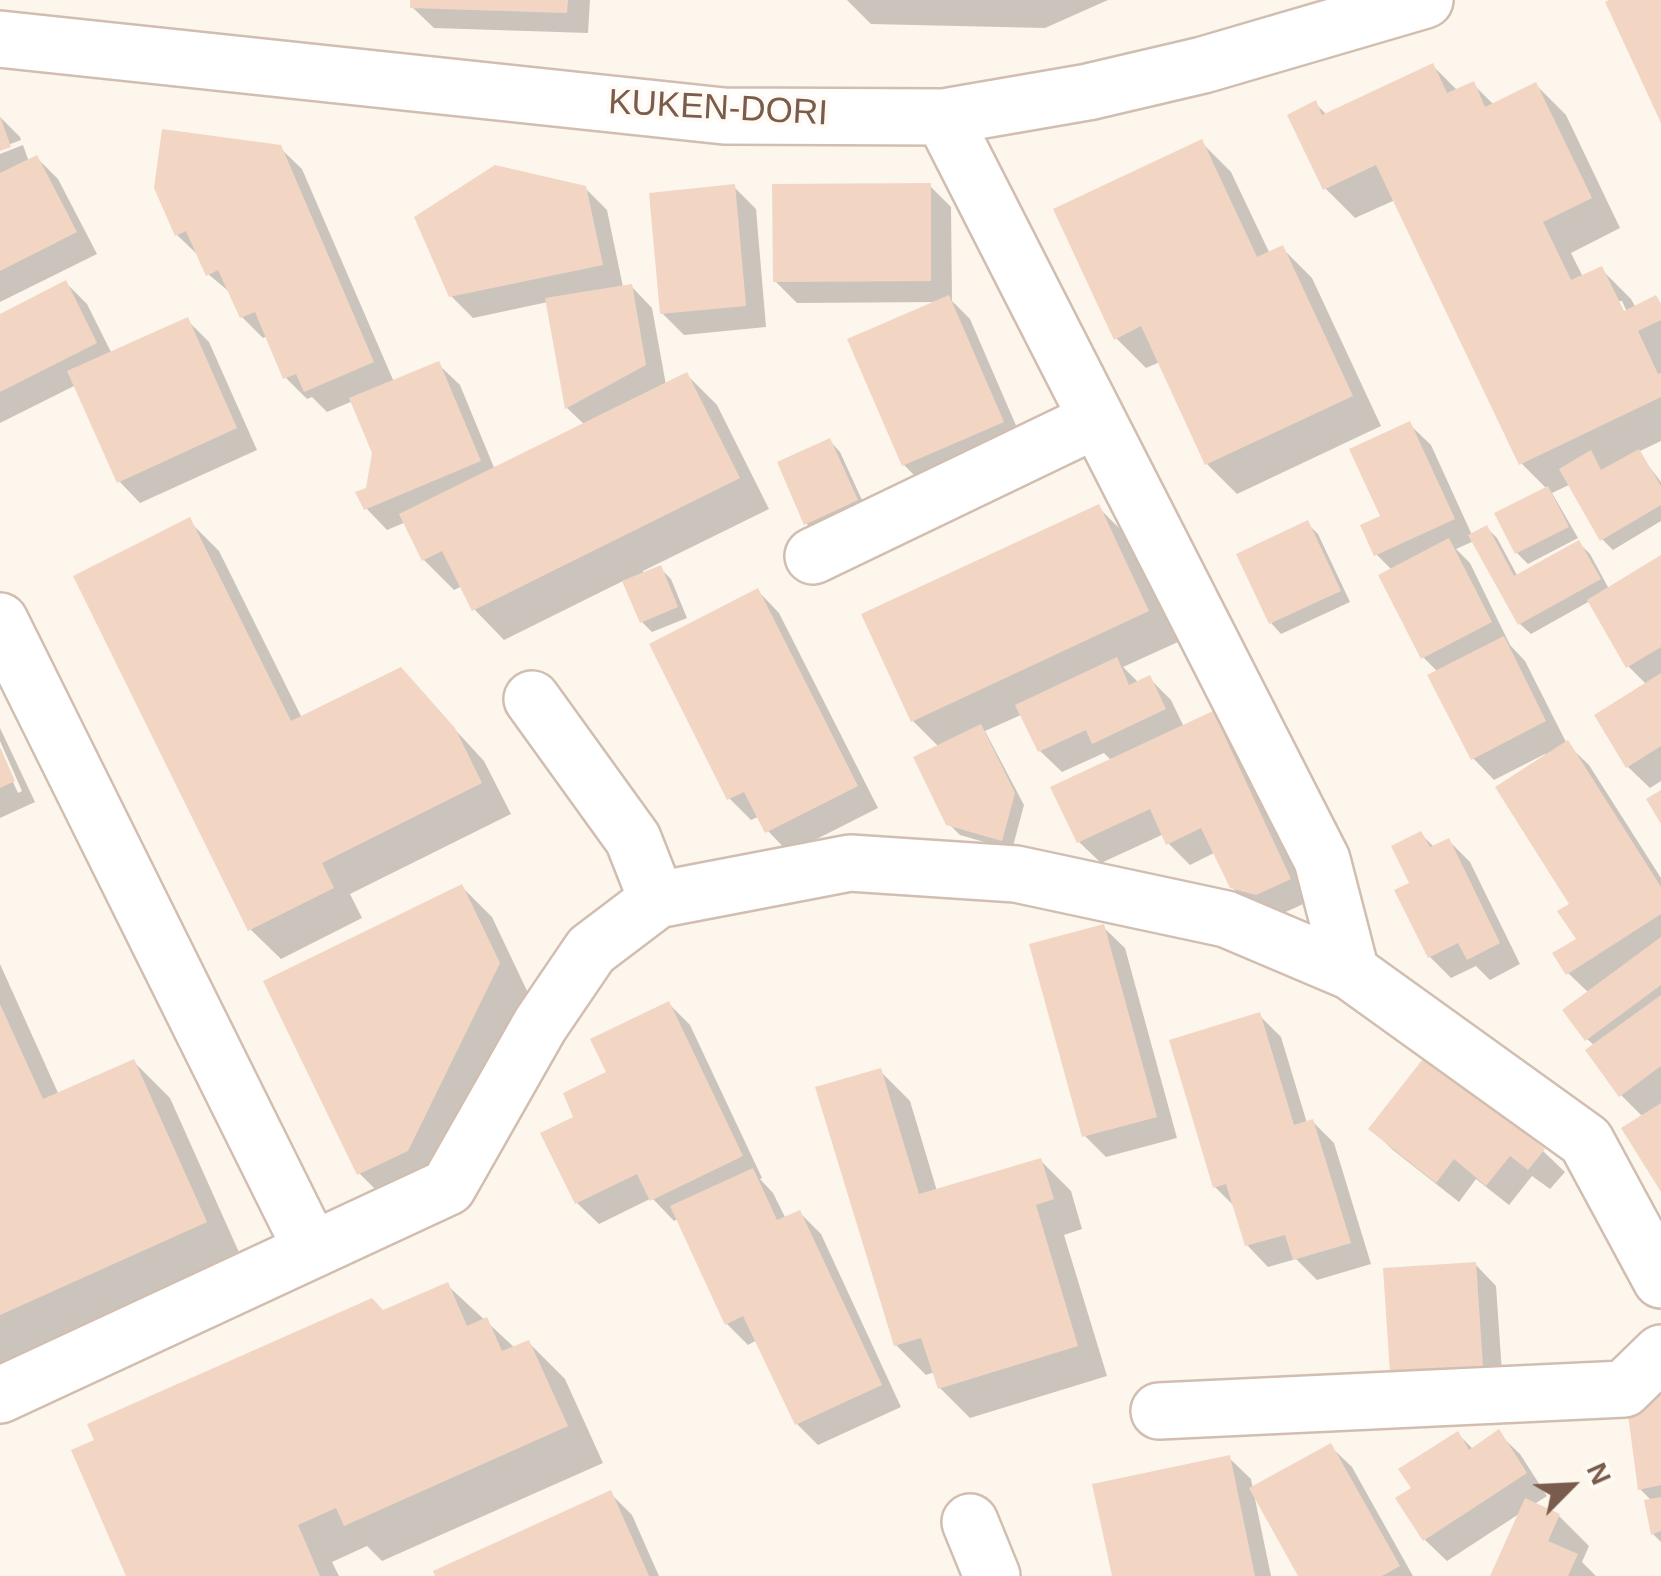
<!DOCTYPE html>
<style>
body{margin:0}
#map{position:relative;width:1661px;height:1576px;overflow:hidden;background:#fdf6ec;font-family:Helvetica,sans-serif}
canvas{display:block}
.north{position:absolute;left:1521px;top:1436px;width:100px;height:100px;-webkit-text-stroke:8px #fffaf3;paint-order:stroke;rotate:66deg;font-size:28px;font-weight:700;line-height:40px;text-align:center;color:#7a5c4d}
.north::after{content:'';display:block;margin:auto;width:35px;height:45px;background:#7a5c4d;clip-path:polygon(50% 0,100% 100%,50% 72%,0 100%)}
</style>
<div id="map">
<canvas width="1661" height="1576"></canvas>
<div class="north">N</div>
</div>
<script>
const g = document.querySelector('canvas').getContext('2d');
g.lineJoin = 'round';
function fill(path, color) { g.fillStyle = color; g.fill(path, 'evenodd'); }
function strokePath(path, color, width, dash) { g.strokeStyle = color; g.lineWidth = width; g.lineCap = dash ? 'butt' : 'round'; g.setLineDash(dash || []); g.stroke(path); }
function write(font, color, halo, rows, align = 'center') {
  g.font = font + ' Helvetica,sans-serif'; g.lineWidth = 8; g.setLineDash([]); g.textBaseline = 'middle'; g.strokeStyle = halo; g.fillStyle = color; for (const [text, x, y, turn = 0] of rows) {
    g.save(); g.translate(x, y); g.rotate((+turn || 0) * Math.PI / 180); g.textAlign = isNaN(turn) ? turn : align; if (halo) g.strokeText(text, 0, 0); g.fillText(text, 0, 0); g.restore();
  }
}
const shadow = new Path2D(`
 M412,0H590L588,33L434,28L412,7Z
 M847,0H1108L1045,28L871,24Z
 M1433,66L1458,91L1473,84L1494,105L1536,85L1566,115L1620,228L1571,253L1583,277L1601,269L1631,299L1636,308L1656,298L1661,304V441L1638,452L1661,482V521L1613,550L1602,539L1571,484L1552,493L1578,538L1528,564L1517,553L1497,514L1547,489L1521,463L1395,200L1355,218L1325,188L1315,103L1328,116ZM1616,301H1622L1631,321Z
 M0,117L20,137L21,140L0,148Z
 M1201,142L1231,172L1270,254L1282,248L1312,278L1381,426L1237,494L1207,464L1160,362L1146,368L1116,338Z
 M23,145L29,162L37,158L58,179L97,254L0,302V154Z
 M279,147L302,169L394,382L438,364L460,385L495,470L585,425L567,408L548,302L473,318L451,296L585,188L607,210L623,287L631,286L652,308L666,385L687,375L717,405L769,509L643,571L644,575L660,568L671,579L687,618L652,632L642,622L625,580L504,640L474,609L462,586L454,590L424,560L406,522L387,530L366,508L375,453L353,401L327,412L312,397L307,399L285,377L268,336L263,338L242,317L232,294L208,274L199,256L177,235Z
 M929,185L951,207L952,301L970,319L1024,444L925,486L904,465L940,302L797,303L775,281Z
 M734,187L756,209L766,327L684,335L662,313Z
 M66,283L87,304L112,354L187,320L209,342L257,450L140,503L119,481L76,385L0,423V316Z
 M1409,424L1431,445L1472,535L1487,528L1497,538L1518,577L1579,543L1590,554L1609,589L1661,558V781L1650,788L1628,767L1597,716L1647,685L1628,666L1590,601L1531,634L1520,624L1474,541L1456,549L1470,563L1510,645L1525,661L1567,744L1589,765L1661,878V1187L1643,1117L1621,1095L1595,1046L1587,1039L1589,993L1568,973L1579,940L1547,757L1545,754L1494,780L1473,758L1438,672L1423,657L1392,570L1376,554Z
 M830,441L840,452L867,511L816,534L806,523Z
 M1098,507L1128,537L1178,642L1123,667L1139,683L1149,678L1171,700L1184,727L1212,714L1234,735L1310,901L1279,915L1254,909L1232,887L1216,852L1190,865L1168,843L1164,834L1101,863L1079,842L1112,761L1104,753L1062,772L1040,751L1023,714L985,731L1024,805L1012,850L960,835L948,823L939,747L913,721Z
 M189,521L219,551L302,718L400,670L484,761L511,814L350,894L362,918L281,959L250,929Z
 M1307,523L1318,534L1350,602L1281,634L1271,623Z
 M758,591L779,613L878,808L789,853L768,831L760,816L751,820L730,799L652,645Z
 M0,728L35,802L0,818V753L18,793L22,791L0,741Z
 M1421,834L1435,848L1449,841L1470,862L1520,964L1490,980L1476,966L1451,978L1430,957L1412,884Z
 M462,887L492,917L529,995L438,1180L389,1203L359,1173Z
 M1103,927L1125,948L1177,1138L1106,1157L1085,1136Z
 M0,964L59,1095L134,1062L170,1098L242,1259L0,1367Z
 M669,1004L690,1025L762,1178L760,1179L773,1193L786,1219L800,1213L821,1234L901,1407L818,1445L797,1424L757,1340L748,1345L727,1324L679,1218L674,1221L652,1198L599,1224L577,1203V1118Z
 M1259,1015L1281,1037L1307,1123L1312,1121L1334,1143L1371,1264L1317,1280L1296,1259L1268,1267L1247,1245L1235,1207L1215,1187Z
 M880,1071L910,1101L937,1191L1041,1161L1071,1191L1082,1229L1064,1235L1107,1376L970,1418L940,1388L935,1372L926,1375L896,1345Z
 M1371,1129L1543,1151L1565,1172L1550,1189L1532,1176L1509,1205L1476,1179L1459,1202L1393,1150Z
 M1475,1264L1496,1286L1503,1387L1392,1372Z
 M447,1285L515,1348L529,1343L565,1379L603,1463L382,1561L367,1546L332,1562L339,1576H129L383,1313Z
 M1661,1394V1542L1653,1534L1652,1501L1640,1489Z
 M1498,1433L1520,1454L1547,1496L1533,1505L1559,1516L1589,1546L1582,1562L1596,1576H1492L1522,1512L1447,1561L1425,1540L1399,1499L1415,1488L1458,1434L1474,1450Z
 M1330,1446L1352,1467L1413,1576H1300L1254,1494L1271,1576H1115L1229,1458L1251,1479L1253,1489Z
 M610,1493L632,1515L659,1576H438Z`);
const building = new Path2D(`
 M410,0H568L567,13L410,8Z
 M1609,0H1661V123L1605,2Z
 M1433,63L1447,93L1474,81L1485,107L1536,82L1592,198L1543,222L1571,280L1602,266L1624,311L1656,295L1661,304V320L1638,331L1658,374L1661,373V397L1519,465L1376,165L1323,190L1287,115L1316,100L1322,115Z
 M0,116L11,147L0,151Z
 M162,129L281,145L374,362L304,392L296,374L283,379L255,312L240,318L218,270L206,276L186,231L175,236L154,188Z
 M1202,139L1257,257L1283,245L1353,396L1205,465L1141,326L1114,340L1053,209Z
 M37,155L77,232L0,271V173Z
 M495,165L586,186L603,265L449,297L414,217Z
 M931,183V281L773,282L772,184Z
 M735,184L746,306L660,314L649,193Z
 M66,280L97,343L0,392V314Z
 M632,284L646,365L565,409L545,298Z
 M949,295L1004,422L902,466L847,339Z
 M188,317L237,428L117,483L67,371Z
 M439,361L481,461L364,510L355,492L366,488L372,453L349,398Z
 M687,372L740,478L472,611L442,551L422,561L399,514Z
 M1410,421L1455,519L1374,556L1360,525L1380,516L1349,449Z
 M830,438L858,500L804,525L777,462Z
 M1639,449L1661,486V505L1600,541L1559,469L1591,450L1601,470Z
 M1548,486L1569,527L1515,554L1494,513Z
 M1099,504L1149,611L911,722L861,614Z
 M190,517L291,721L401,667L455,728L482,783L322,863L334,888L248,931L73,576Z
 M1308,520L1341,591L1269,624L1236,554Z
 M1487,525L1514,576L1579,540L1601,579L1518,625L1468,535Z
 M1449,538L1492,622L1421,659L1378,575Z
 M1661,555V647L1626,668L1587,600Z
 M661,565L678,607L640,623L622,581Z
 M758,588L858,786L765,833L744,792L727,800L649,644Z
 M1504,636L1546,721L1471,760L1427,675Z
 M1117,657L1129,685L1150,675L1166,709L1092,744L1086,730L1038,752L1015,705Z
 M1661,673V746L1626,768L1594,715Z
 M1213,711L1291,879L1256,895L1230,888L1201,828L1166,845L1150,809L1077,843L1050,787Z
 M981,724L1015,793L1002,841L946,825L913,757Z
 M1568,740L1661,887V914L1566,975L1552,953L1576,939L1557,911L1569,904L1495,787Z
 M0,747L15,781L0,788Z
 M1661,790V824L1646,799Z
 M1421,831L1430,847L1449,838L1500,943L1467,960L1458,943L1428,958L1394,890L1409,883L1391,846Z
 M462,884L500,963L408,1151L357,1175L263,981Z
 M1104,924L1157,1117L1082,1137L1029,944Z
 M1661,937V985L1585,1041L1562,1010Z
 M1661,995V1066L1619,1097L1585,1050Z
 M669,1001L743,1156L650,1201L637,1174L575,1204L540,1133L573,1117L563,1093L606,1072L590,1039Z
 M0,1004L43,1099L134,1059L207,1222L0,1315Z
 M1260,1012L1294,1125L1313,1119L1351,1243L1293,1260L1285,1235L1245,1246L1226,1184L1213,1188L1169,1040Z
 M1426,1055L1545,1149L1528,1170L1510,1156L1486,1186L1454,1159L1436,1183L1368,1129Z
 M881,1068L919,1194L1041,1158L1054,1199L1036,1205L1078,1346L938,1389L921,1338L894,1346L815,1087Z
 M1661,1103V1192L1621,1128Z
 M753,1168L777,1220L800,1210L882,1385L795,1425L743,1316L725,1325L670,1206Z
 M1476,1262L1483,1367L1390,1373L1383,1268Z
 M448,1282L467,1326L487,1317L502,1351L529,1340L568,1426L344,1526L336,1508L298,1525L320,1576H126L71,1450L94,1440L87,1424L372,1298L383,1310Z
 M1661,1392V1485L1638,1490L1626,1400Z
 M1499,1429L1527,1473L1423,1541L1395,1498L1411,1488L1398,1469L1458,1431L1469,1450Z
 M1331,1443L1400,1566L1382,1576H1298L1249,1488Z
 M1230,1455L1255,1576H1112L1092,1484Z
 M611,1490L649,1576H435L433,1571Z
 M1661,1497V1531L1651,1535L1644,1500Z
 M1525,1498L1560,1514L1548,1541L1578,1554L1568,1576H1490Z`);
const minor = new Path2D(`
 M0,39L724,116L943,117L1088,92L1203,65L1425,0
 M943,117L1322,860L1351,972
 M813,556L1096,420
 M0,621L312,1250
 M532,699L633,839L657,900
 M0,1395L448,1187L540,1025L591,950L657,900L850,863L1016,874L1226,919L1351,972L1586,1141L1661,1280
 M1159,1411L1624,1389L1661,1353
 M970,1522L992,1576`);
const streetNames = [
 ["KUKEN-DORI",718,109,3]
];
fill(shadow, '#0003');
fill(building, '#f3d5c3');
strokePath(minor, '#d1beb0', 60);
strokePath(minor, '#fff', 55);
write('35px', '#7a5c4d', '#fffaf3', streetNames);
</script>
